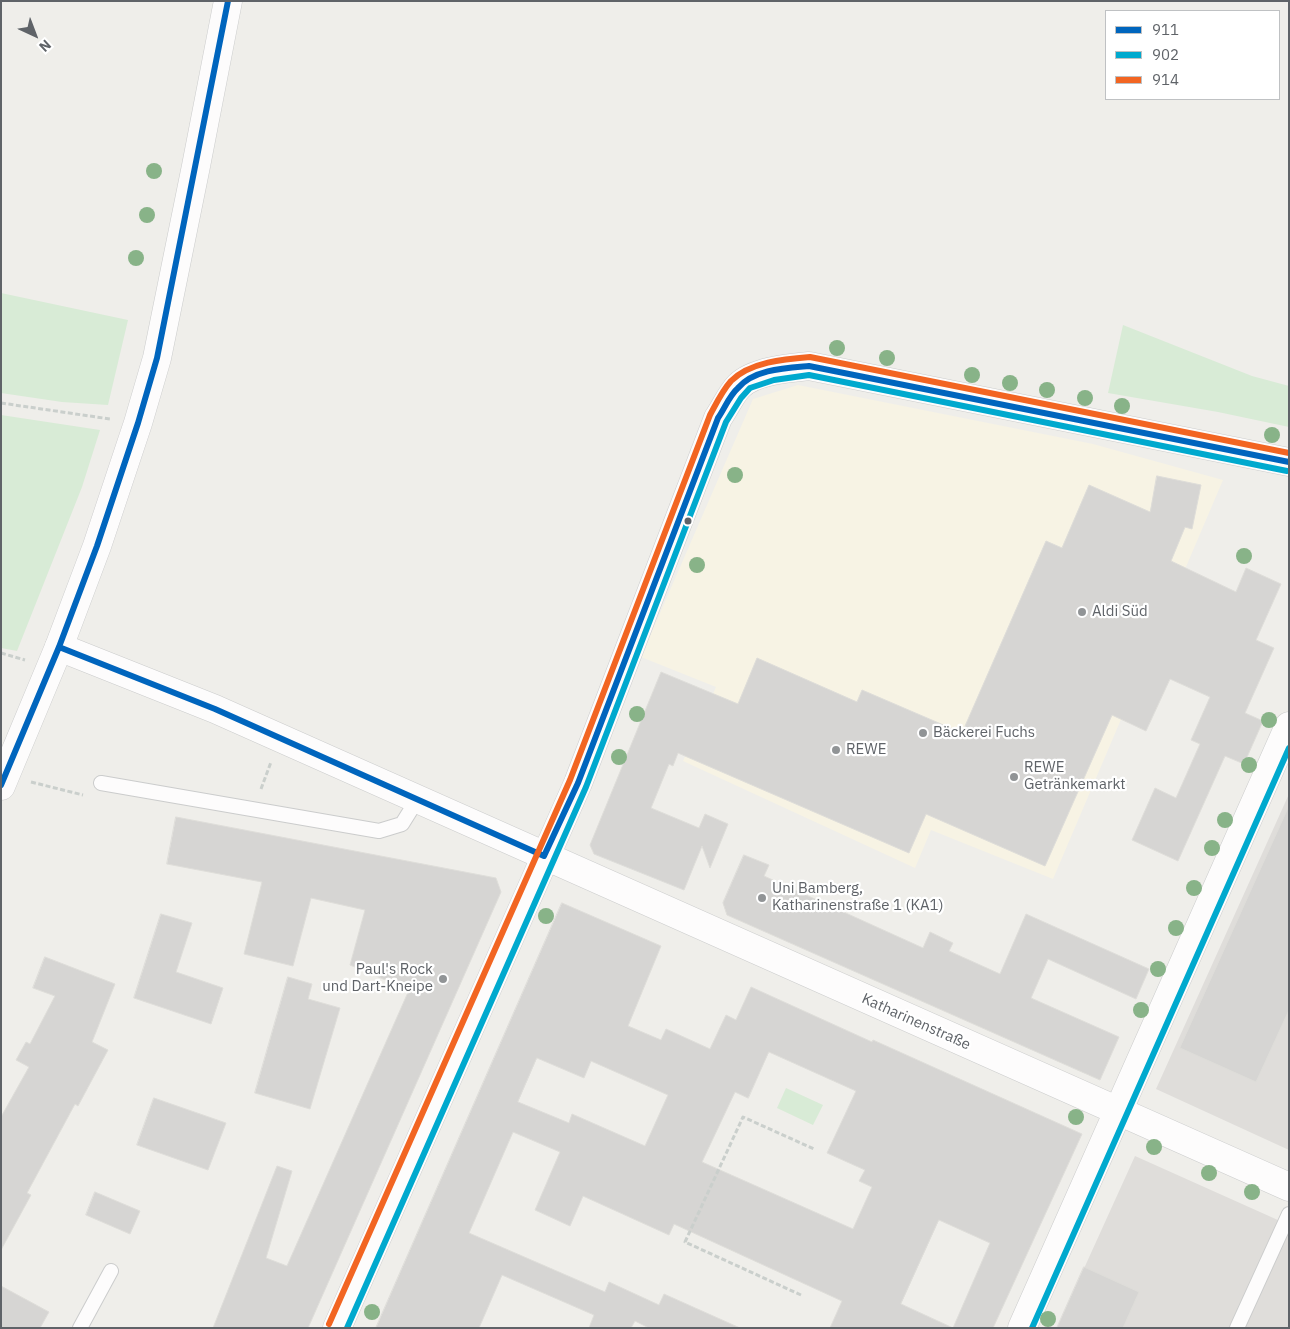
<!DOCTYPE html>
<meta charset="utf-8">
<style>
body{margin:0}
#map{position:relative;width:1290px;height:1329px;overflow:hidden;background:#efeeea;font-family:"IBM Plex Sans",sans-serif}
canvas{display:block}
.frame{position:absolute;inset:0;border:2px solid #5f6368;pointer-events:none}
.legend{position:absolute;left:1105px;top:10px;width:175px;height:90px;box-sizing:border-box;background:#fff;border:1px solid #bfc1c3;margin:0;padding:6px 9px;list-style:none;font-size:15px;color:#5f6368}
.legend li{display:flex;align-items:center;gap:10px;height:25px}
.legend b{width:25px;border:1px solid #bfc1c3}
.north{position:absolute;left:10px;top:10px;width:50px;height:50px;-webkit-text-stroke:4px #fff;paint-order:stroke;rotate:137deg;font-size:14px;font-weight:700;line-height:20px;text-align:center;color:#5f6368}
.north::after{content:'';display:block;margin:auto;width:18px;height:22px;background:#5f6368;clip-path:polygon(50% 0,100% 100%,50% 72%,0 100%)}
</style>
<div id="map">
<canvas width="1290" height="1329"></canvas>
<div class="frame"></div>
<ul class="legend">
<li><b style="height:6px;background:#0065bd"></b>911</li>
<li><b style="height:6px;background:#00a9ce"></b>902</li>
<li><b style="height:6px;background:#f26522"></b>914</li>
</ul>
<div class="north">N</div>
</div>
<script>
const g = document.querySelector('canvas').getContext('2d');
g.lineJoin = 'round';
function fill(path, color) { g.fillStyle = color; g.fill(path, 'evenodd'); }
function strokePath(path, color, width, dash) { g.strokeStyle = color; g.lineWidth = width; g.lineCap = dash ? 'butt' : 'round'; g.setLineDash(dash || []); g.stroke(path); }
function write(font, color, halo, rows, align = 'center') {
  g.font = font + ' "IBM Plex Sans",sans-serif'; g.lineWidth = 4.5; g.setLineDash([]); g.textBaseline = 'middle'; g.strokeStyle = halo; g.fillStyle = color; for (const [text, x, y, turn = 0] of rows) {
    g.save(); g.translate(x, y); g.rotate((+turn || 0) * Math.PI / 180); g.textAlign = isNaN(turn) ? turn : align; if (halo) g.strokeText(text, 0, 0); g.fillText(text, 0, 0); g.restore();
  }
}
const commercial = new Path2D(`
 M798,385L1093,444L1223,480L1053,879L931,830L915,868L683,761L716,687L641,657L753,399Z`);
const industrial = new Path2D(`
 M1289,794V1150L1156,1089Z
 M1135,1156L1289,1225V1328H1057Z`);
const green = new Path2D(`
 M1,293L128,320L108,405L62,402L1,393Z
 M1123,325L1252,376L1289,386V427L1218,412L1108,393Z
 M1,415L100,430L82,487L17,651L1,648Z
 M786,1088L823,1105L813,1125L777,1108Z`);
const building = new Path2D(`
 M1157,476L1201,485L1192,529L1185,527L1171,561L1236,592L1246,568L1281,584L1256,640L1274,648L1245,713L1263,721L1244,764L1225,756L1178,861L1132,840L1155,788L1176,798L1200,744L1191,740L1210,697L1170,679L1146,731L1112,715L1045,866L926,814L909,853L678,753L673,766L669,764L651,808L699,828L705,814L728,824L710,868L702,846L684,890L594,854L590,845L661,672L738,704L757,658L857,702L862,690L962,733L1046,541L1062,548L1089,485L1150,512Z
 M1289,806V1010L1256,1082L1180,1048Z
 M176,817L496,878L501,892L308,1328H213L277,1166L292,1171L266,1258L287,1266L409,990L350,965L365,910L311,898L293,966L244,954L262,882L167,864Z
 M744,855L769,865L764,876L923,948L930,932L953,943L949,951L1000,974L1026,914L1149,969L1136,999L1048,959L1031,998L1119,1037L1100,1080L727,915L723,903Z
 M562,903L661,946L628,1026L661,1040L666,1029L710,1049L726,1015L736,1020L751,987L872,1042L873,1040L1082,1134L993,1328H830L842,1301L674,1224L669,1235L583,1196L570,1226L535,1210L560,1152L513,1132L469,1233L605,1292L609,1282L659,1305L664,1294L740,1328H649L635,1321L631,1328H589L594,1315L502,1275L479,1328H376ZM769,1052L856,1091L827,1153L865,1170L859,1181L872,1187L853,1229L702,1162L735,1092L748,1098ZM537,1058L584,1078L591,1061L668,1095L645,1146L572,1114L569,1123L518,1102ZM939,1220L990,1243L953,1328L901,1304Z
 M161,914L192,923L176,972L223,988L211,1024L134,998Z
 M45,957L115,984L92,1042L108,1050L78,1106L75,1104L27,1193L31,1195L1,1250V1117L29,1067L16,1060L26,1042L30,1044L55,996L33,988Z
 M288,977L312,984L308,999L340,1008L310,1109L255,1093Z
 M154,1098L226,1123L208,1170L137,1145Z
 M95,1192L140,1211L130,1234L86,1215Z
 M1084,1267L1139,1292L1123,1328H1057Z
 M1,1286L49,1312L40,1328H1Z`);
const path = new Path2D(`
 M1,403L110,419
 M1,653L25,660
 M31,782L83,795
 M261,789L271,762
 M801,1295L685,1242L743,1117L814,1149`);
const service = new Path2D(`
 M101,783L379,831L402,824L417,800
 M80,1328L111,1271
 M1237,1328L1289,1214`);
const minor = new Path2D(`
 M59,647L215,709L1289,1187
 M337,1328L578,783L718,418C725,408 731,394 739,386C754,371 789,368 809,366L1289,462
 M1022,1328L1289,726`);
const tertiary = new Path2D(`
 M1,786L59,647L97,546L138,423L157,358L196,166L228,1`);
const bus1 = new Path2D(`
 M59,647L215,709L544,856
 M1,785L59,647L97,546L138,423L157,358L228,1
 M544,856L578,783L718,418C725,408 729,396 738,388C754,369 786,368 809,366L1289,462`);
const bus2 = new Path2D(`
 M347,1328L586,787L726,422L741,398L750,388L774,380L809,375L1287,471
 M1032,1328L1289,748`);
const bus3 = new Path2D(`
 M329,1324L570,780L710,415C716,404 722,391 731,381C750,362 784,359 810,357L1289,453`);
const trees = [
 [154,171],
 [147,215],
 [136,258],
 [837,348],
 [887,358],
 [972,375],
 [1010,383],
 [1047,390],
 [1085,398],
 [1122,406],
 [1272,435],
 [735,475],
 [1244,556],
 [697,565],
 [637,714],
 [1269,720],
 [619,757],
 [1249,765],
 [1225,820],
 [1212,848],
 [1194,888],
 [546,916],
 [1176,928],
 [1158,969],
 [1141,1010],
 [1076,1117],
 [1154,1147],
 [1209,1173],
 [1252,1192],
 [372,1312],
 [1048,1319]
];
const markers = [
 [688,521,4.5,"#5f6368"],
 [1082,612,5,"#919496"],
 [923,733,5,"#919496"],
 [836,750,5,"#919496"],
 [1014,777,5,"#919496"],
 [762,898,5,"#919496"],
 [443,979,5,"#919496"]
];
const poiNames = [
 ["Aldi Süd",1092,612],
 ["Bäckerei Fuchs",933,733],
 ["REWE",846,750],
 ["REWE",1024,768],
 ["Getränkemarkt",1024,785],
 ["Uni Bamberg,",772,889],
 ["Katharinenstraße 1 (KA1)",772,906],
 ["Paul's Rock",433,970,"right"],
 ["und Dart-Kneipe",433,987,"right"]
];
const streetNames = [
 ["Katharinenstraße",916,1022,24]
];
fill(commercial, '#f7f3e4');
fill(industrial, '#dfddda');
fill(green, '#d8ebd6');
fill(building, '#d6d5d3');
strokePath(building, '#deddd9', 1);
strokePath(service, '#cbcccc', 16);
strokePath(minor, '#cbcccc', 29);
strokePath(tertiary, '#cbcccc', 29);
strokePath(path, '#cacfcc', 3, [5, 2.5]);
strokePath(service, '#fdfcfc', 14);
strokePath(minor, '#fdfcfc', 28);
strokePath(tertiary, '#fdfcfc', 28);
strokePath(bus1, '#0065bd', 6);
strokePath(bus2, '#00a9ce', 6);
strokePath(bus3, '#f26522', 6);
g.fillStyle = '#88b388';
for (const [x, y] of trees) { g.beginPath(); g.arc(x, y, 8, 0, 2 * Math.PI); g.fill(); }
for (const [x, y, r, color] of markers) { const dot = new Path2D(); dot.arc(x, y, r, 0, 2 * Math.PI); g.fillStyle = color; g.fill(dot); strokePath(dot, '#fff', 2); }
write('15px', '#5f6368', '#fff', poiNames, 'left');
write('15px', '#5f6368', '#fff', streetNames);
</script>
